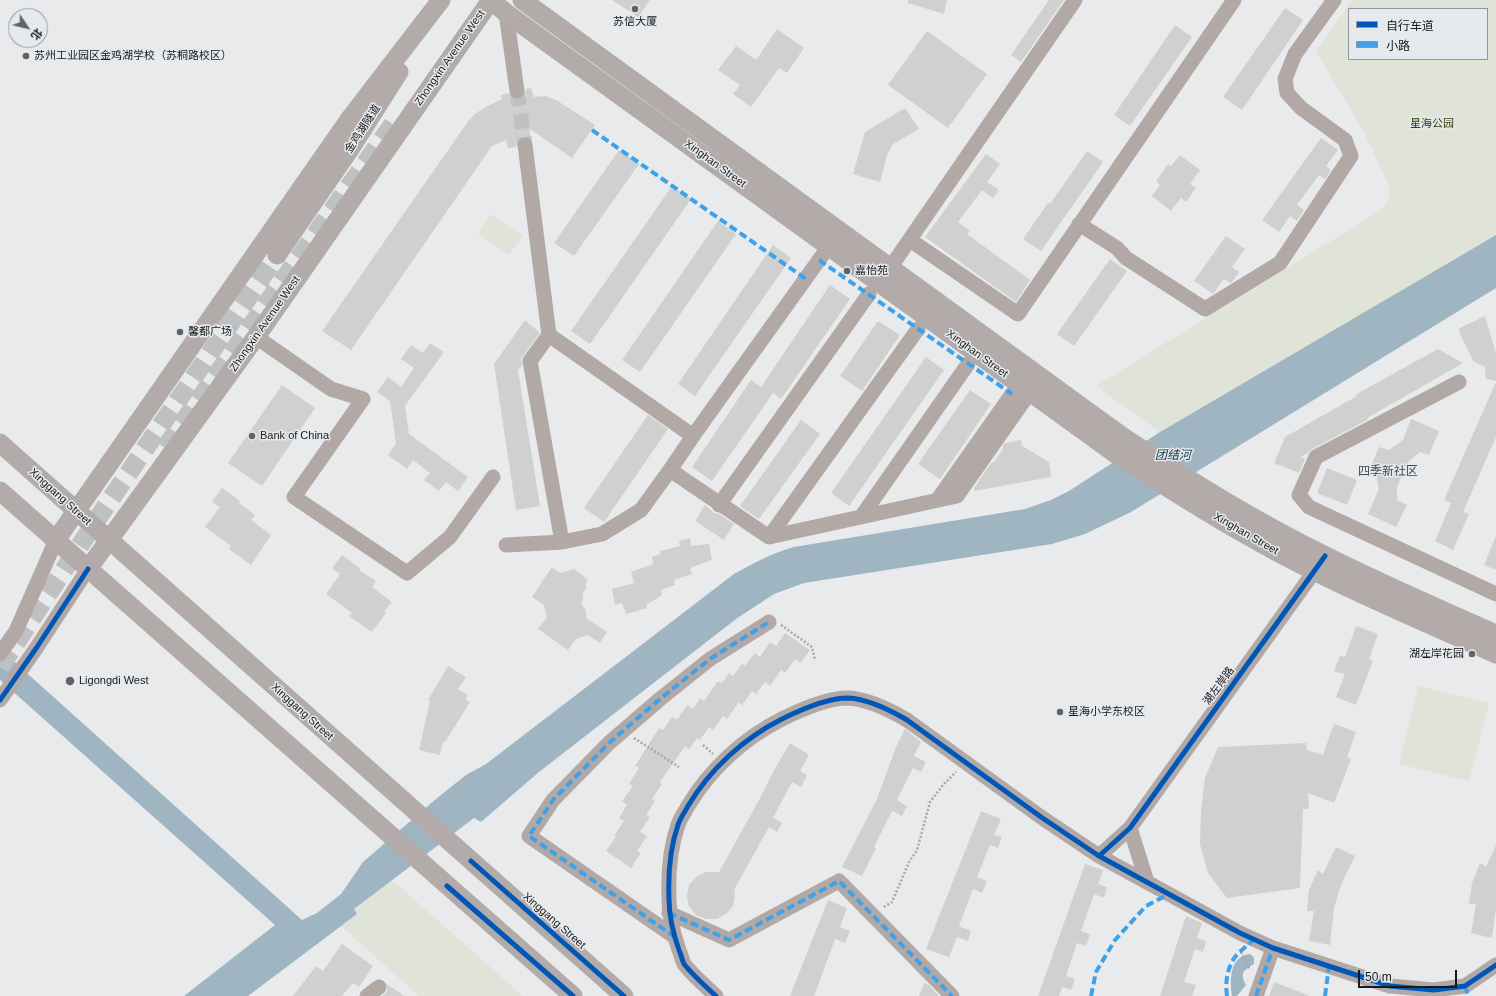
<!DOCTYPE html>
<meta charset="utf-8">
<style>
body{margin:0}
#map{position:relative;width:1496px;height:996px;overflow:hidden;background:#e8eaec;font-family:Helvetica,"Noto Sans SC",sans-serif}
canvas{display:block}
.legend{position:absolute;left:1348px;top:8px;width:140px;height:52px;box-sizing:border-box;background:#e6eaee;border:1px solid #949699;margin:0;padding:5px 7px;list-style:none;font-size:12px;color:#18191a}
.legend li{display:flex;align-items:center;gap:8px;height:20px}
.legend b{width:20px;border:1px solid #949699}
.north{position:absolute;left:8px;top:8px;width:40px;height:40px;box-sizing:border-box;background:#e6eaee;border:1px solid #949699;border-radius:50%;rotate:125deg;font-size:11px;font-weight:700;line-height:16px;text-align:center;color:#18191a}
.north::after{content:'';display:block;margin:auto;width:14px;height:18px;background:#616264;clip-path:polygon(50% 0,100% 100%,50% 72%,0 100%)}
.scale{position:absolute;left:1358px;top:970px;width:99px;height:18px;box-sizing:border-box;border:2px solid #18191a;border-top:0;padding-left:5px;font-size:12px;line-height:14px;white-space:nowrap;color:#18191a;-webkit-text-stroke:3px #e6eaee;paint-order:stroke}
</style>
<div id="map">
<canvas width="1496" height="996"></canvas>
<ul class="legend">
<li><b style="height:5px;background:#0057b8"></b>自行车道</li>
<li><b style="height:5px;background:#3da2ea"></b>小路</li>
</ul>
<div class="north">北</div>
<div class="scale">50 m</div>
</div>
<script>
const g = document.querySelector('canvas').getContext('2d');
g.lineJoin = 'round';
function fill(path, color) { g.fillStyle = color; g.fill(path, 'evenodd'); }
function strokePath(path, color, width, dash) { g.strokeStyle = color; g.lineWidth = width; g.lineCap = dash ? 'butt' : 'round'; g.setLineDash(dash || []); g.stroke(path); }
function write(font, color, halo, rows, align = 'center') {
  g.font = font + ' Helvetica,"Noto Sans SC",sans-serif'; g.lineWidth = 3; g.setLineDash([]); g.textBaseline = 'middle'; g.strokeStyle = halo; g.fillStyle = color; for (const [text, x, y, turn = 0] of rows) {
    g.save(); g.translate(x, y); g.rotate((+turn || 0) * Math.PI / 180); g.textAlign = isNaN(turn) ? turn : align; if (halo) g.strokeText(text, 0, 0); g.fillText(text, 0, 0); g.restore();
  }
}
const green = new Path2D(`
 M1352,0H1496V235L1160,432L1096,386L1381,210C1388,202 1391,196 1389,186L1364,132L1316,51ZM1349,9H1487V59H1349Z
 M491,214L523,236L509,255L478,234Z
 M1418,686L1489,703L1469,781L1399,764Z
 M392,880L523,996H419L341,926L357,914L354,909Z`);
const water = new Path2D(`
 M1496,235V288L1131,512L1085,534L1052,544L804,583L774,594L736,619L539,772L481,822L474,818L354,909L357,914L248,996H184L275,925L0,680V649L302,920L317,913L341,894L363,862L436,799L466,775L486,764L734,574C754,563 772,553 794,547L1025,509L1051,500L1069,491L1160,432Z
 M1249,954L1253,956L1254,959V964C1242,971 1240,974 1246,985L1237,996H1232C1230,980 1229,958 1249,954Z`);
const building = new Path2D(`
 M612,0H650L638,17Z
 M908,0H947L944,14L908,3Z
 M1049,0H1064L1021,62L1011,55Z
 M1285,8L1303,20L1242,110L1223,97Z
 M1175,25L1192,37L1130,126L1114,115Z
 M777,29L804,48L787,73L779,68L751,107L733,94L740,85L718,70L736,46L756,60Z
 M927,31L987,74L948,128L888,85Z
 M531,88L534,97L545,96L556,100L595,125L572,158L530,129V138L524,136L520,138L517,141L516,147L508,148L506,140L492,146L351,350L322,331L469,120L476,113L486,107L502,99L501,95L508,93L513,99L519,100L525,95L526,89Z
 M905,108L919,129L893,144L887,155L880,182L853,174L865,132Z
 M1321,138L1338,150L1326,166L1331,170L1325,179L1319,175L1297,205L1304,210L1297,221L1290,216L1279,232L1262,220Z
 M619,150L639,164L574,256L554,243Z
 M1087,151L1103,162L1041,251L1023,239L1048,203L1050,204Z
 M986,154L1000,164L987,182L999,190L993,198L982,190L958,222L970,231L967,234L1030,280L1016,302L925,237Z
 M1180,155L1200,170L1190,184L1196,188L1186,202L1181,198L1171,211L1152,196L1160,185L1156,181L1168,164L1171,166Z
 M672,186L691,199L590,344L571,331Z
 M718,221L736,234L640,372L622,360Z
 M1226,236L1245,249L1232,267L1239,272L1232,282L1230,283L1224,279L1213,294L1194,281Z
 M773,245L791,258L695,396L678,384Z
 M1110,259L1127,271L1074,346L1057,334Z
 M830,285L850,299L781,399L773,393L712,481L692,467L751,380L761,387Z
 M1485,316L1496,353V381L1486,379L1485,367L1473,361L1458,329Z
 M525,320L540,333L523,356L521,359L522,366L518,370L540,506L516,510L494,364Z
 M878,321L900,335L862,391L840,376Z
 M430,343L444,352L405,406L409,434L468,477L458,491L446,482L439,491L424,480L430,473L413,460L407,469L388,455L396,444L390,401L377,392L388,377L401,387L414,368L401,359L411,345L423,353Z
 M1438,349L1463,363L1367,418L1369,419L1312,449L1308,453L1300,457L1305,459L1299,473L1274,463L1285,437L1357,396L1355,395Z
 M926,357L944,370L849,506L831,493Z
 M1496,382V437L1463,512L1469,514L1453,550L1435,541L1451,503L1444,500Z
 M282,385L315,408L262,486L228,463Z
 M970,390L991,404L940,479L918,464Z
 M648,415L668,429L604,522L584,508Z
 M1411,419L1439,431L1429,455L1420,452L1407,463L1397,487V500L1407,505L1396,527L1368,514L1379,489L1376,474L1369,471L1379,447L1389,450L1403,440Z
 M801,420L820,434L759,519L740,506Z
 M1021,440L1022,446L1049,462L1051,477L974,491V488L991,463L994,462L1003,449V446L1005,443Z
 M1327,468L1357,480L1347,505L1317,493Z
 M222,488L240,501L239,503L255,515L251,520L271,535L251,565L229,549L231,546L205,527L220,507L212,502Z
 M705,505L714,513L719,514L734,524L724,540L695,521Z
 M1496,536V570L1484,565Z
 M690,538L691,546L709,544L712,560L690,568L692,574L674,580L675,585L661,590L662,595L646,605L647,608L626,614L622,603L615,605L612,589L634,583L631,572L653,564L652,557L661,554L660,551L680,546L679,541Z
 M342,555L360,568L359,570L376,581L372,587L392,602L384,612L386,613L372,632L349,616L352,613L326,594L340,574L332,568Z
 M552,567L560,573L574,569L588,580L585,585L587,587L583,593L582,606L585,608L587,619L607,632L600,643L588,635L576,639L568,650L538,629L547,617L544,605L532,597Z
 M1356,626L1378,634L1369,659L1373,661L1356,705L1336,697L1345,674L1334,671L1340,656L1345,657Z
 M785,633L810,650L801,663L795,659L785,673L781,670L770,686L765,682L756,694L752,691L742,705L739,702L727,719L723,716L713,730L709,727L700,740L697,738L689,749L685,746L660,782L662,784L652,799L655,801L646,815L650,817L640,832L647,836L637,851L641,853L631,868L606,851L616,837L614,836L624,821L619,818L627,805L622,801L633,786L629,784L639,768L635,766L659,728L663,730L672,717L677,720L687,705L693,709L700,698L704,701L718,681L722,683L729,673L733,676L742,664L745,666L755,653L760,657L770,642L776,646Z
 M448,666L466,677L458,689L468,695L466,700L470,702L445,742H443L440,755L419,750L430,701L428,700Z
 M1334,724L1356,732L1347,757L1351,759L1334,803L1308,793L1309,809H1303L1300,888L1227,898L1208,873L1200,844L1201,811L1205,778L1218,747L1306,743L1307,750L1323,755Z
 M905,729L921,742L914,756L926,762L921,772L913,768L897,800L907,806L902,816L892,811L874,847L876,848L862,876L842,867L877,799L896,747Z
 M790,743L809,755L800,771L807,775L801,787L792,782L773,818L782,823L777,832L769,827L734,890L735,895L733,906L726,914L717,919H706L696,915L689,906L687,896L689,885L696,877L706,872H719L759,800L773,772Z
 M981,811L1001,819L994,835L1002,837L998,848L990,845L977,877L987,881L982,893L973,889L959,926L971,931L968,941L957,937L949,957L926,949Z
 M1496,845V908L1492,938L1471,933L1476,904H1469L1472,883L1480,863L1486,867Z
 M1336,847L1355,856L1341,885L1334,908L1330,945L1309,941L1314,911H1307L1309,890L1318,870L1323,874Z
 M1085,864L1103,870L1098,884L1107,887L1104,898L1094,894L1081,931L1090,934L1086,946L1077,943L1066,976L1075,979L1071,990L1062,987L1059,996H1038Z
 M828,900L847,908L840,927L850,931L845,943L835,939L814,996H790Z
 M1186,916L1202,923L1197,938L1206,941L1203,952L1195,949L1184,982L1196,985L1192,996H1160Z
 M342,944L373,966L359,987L353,983L342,996H293L316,966L323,971Z
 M1274,982L1308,995V996H1269Z
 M924,983L929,985L939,996H919Z
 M387,984L404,996H382L387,991Z`);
const minorTunnel = new Path2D(`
 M517,91L525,145`);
const majorTunnel = new Path2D(`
 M165,448L398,117
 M0,667L102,512L277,255`);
const path = new Path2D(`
 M781,625L812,647L815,660
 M634,738L679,767
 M703,745L713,754
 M884,907L892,902L909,862L917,850L930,802L943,785L956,772
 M1241,952L1250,970`);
const minor = new Path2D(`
 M506,13L517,91
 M525,145L549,335L530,361L562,542
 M1079,224L1117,248L1126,258L1205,309L1280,263L1351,156L1345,140L1301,108L1287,93L1285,79L1295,54L1334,0
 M910,240L1018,314L1234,0
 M890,268L1075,0
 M549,335L693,436L829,246
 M256,337L331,389L363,399L294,497L407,573L450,537L493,477
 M1459,382L1316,457L1299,495L1309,507L1496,594
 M693,436L670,470L769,537L957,496L1030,392
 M938,499L1012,394
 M719,505L869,294
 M861,517L968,364
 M769,537L918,329
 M506,545L562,542L602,534L641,510L670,470
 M0,654L16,631L56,540
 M0,700L37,647L88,569
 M1130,828L1147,882
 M1099,856L1130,828L1321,562
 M669,913L729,940L839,881L952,996
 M675,937L529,836L553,800L609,743L660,699L710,659L769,622
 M367,996L379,987
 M716,996C706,987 692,974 684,964C682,960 681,954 679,950C673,933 669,917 669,899C668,875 670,848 678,825C680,818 685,812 688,806C710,769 744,738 782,719C800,710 828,698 848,698C869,699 890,710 907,720L1041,817L1099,856L1240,933L1273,948L1390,986L1434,990L1465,986L1496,965
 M1256,996L1273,948`);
const major = new Path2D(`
 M491,0L506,13L1113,452C1167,488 1223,523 1281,554C1351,591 1424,622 1496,654
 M522,0L1123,437C1188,480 1255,522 1326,556C1382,584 1439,609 1496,634
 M277,255L354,143L399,72
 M0,443L624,996
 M0,491L573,996
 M56,540L351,117L441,0
 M88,569L256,337L491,0`);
const quiet = new Path2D(`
 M592,130L806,279
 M819,260L1012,394
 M669,913L729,940L839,881L952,996
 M675,937L529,836L553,800L609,743L660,699L710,659L769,622
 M1465,986L1468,996
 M1091,996L1096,972L1115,940L1146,906L1169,894
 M1227,996C1225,983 1227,968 1235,957C1239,951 1249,945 1254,939
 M1256,996L1273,948
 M1325,996L1329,966`);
const cycleway = new Path2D(`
 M0,700L37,647L88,569
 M1099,856L1130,828L1325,556
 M471,861L624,996
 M447,886L573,996
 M716,996C706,987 692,974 684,964C682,960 681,954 679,950C673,933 669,917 669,899C668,875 670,848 678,825C680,818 685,812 688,806C710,769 744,738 782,719C800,710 828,698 848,698C869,699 890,710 907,720L1041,817L1099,856L1240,933L1273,948L1390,986L1434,990L1465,986L1496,965`);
const markers = [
 [635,9,4,"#616264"],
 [26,56,4,"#616264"],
 [847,271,4,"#616264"],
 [180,332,4,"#616264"],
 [252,436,4,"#616264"],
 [1472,654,4,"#616264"],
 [70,681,5,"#616264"],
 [1060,712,4,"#616264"]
];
const poiNames = [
 ["苏信大厦",635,22,"center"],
 ["苏州工业园区金鸡湖学校（苏桐路校区）",34,56],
 ["嘉怡苑",855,271],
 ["馨都广场",188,332],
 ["Bank of China",260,436],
 ["湖左岸花园",1464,654,"right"],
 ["Ligongdi West",79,681],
 ["星海小学东校区",1068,712]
];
const streetNames = [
 ["Zhongxin Avenue West",450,58,-55],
 ["金鸡湖隧道",363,129,-57],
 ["Xinghan Street",715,164,36],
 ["Zhongxin Avenue West",265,324,-55],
 ["Xinghan Street",977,354,36],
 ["Xinggang Street",60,497,42],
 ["Xinghan Street",1246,534,30],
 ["湖左岸路",1219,686,-54],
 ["Xinggang Street",302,712,42],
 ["Xinggang Street",554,921,41]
];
const parkNames = [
 ["星海公园",1432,124]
];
const waterNames = [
 ["团结河",1173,456]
];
const neighbourhoodNames = [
 ["四季新社区",1388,472]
];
fill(green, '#e0e3d7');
fill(water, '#9fb5c1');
fill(building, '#d0d0d1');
strokePath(minorTunnel, '#bec0c2', 15, [15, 8]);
strokePath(majorTunnel, '#bec0c2', 19, [19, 10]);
strokePath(path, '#aca6a4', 2.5, [2, 2]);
strokePath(minor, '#b2a9a6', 15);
strokePath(major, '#b2abaa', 19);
strokePath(quiet, '#3da2ea', 4, [8, 4]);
strokePath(cycleway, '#0057b8', 5);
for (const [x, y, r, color] of markers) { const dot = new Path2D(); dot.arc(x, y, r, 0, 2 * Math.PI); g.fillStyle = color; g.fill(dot); strokePath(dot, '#e6eaee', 1.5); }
write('11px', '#18191a', '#e6eaee', poiNames, 'left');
write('11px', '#18191a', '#e6eaee', streetNames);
write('11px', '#353c09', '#e6eaee', parkNames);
write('italic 12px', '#043244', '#e6eaee', waterNames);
write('12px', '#474a4d', '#e6eaee', neighbourhoodNames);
</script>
